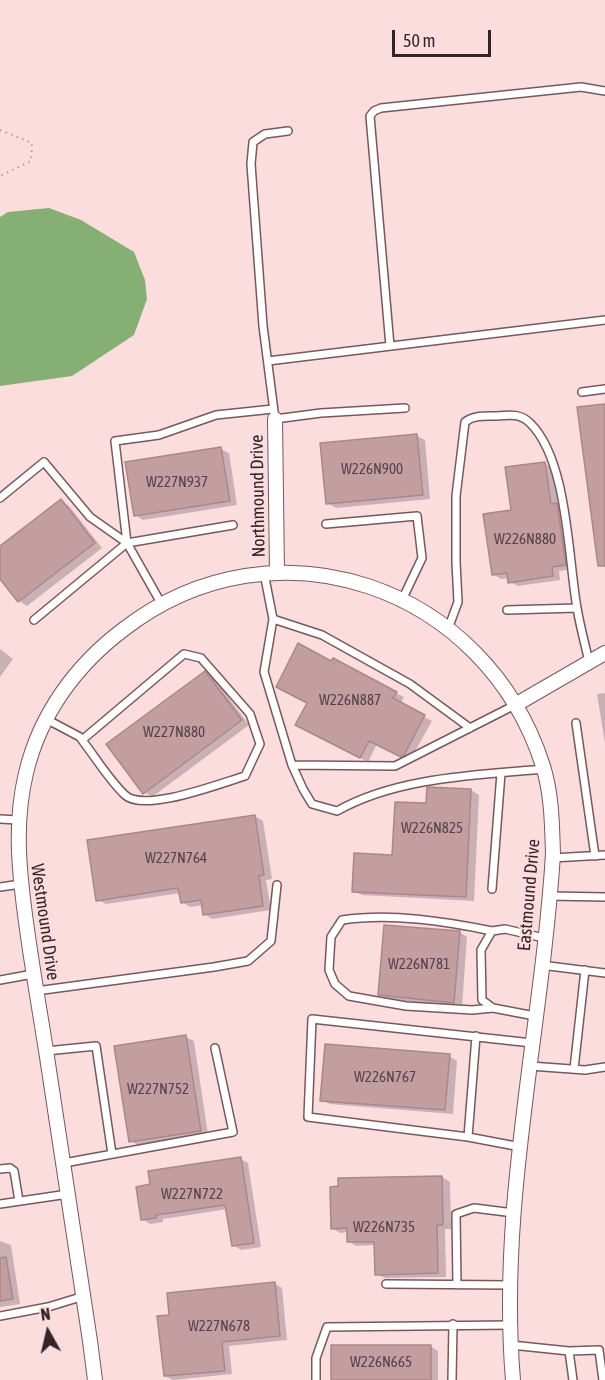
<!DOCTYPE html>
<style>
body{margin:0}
#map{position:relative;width:605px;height:1380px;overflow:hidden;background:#fcddde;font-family:"Asap Condensed",sans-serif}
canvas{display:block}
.north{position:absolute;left:18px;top:1302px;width:60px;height:60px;-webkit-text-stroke:4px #fcddde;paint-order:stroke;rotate:352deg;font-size:16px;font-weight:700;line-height:24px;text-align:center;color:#332526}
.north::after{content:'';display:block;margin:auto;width:21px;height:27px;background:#332526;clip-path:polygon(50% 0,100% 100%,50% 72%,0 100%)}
.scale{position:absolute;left:392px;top:30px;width:99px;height:27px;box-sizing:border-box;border:3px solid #332526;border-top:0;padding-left:8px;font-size:18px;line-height:21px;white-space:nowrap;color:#332526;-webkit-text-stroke:4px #fcddde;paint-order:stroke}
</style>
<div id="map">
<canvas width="605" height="1380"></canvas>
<div class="north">N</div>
<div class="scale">50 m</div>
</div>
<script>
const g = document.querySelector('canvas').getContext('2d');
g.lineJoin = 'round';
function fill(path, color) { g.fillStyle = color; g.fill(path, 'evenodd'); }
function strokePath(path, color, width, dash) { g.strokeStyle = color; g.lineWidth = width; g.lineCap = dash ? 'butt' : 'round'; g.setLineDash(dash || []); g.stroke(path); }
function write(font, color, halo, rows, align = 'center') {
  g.font = font + ' "Asap Condensed",sans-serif'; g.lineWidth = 4.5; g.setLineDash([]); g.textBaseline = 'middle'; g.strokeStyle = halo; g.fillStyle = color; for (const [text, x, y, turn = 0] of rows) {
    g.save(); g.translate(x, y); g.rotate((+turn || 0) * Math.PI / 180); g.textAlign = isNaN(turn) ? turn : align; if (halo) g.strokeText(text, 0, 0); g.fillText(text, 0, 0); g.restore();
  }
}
const water = new Path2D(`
 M49,208L81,220L134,252L145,280L147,299L134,335L72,376L0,386V217L8,212Z`);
const shadow = new Path2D(`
 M417,436L425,440L430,499L336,508L328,503Z
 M221,449L229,453L237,505L143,520L135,515Z
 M545,464L553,468L558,505L565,509L573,569L559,571L560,580L518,586L510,582L509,578L501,579L493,574L513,511Z
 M61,501L69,506L102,548L27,606L19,601L0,576V548Z
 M0,649L13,659L0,677Z
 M205,673L213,677L249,725L152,797L144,792Z
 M396,693L404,697L400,704L432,721L410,760L377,744L368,762L305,729Z
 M605,693V743L597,694Z
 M471,790L479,795L474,901L362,895L354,891Z
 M255,816L263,821L272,879L266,880L271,910L212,919L204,914L203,905L190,907L182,902L181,893L106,904L98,900Z
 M459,932L467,937L462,1007L388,999L380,995Z
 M186,1037L194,1041L208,1135L139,1146L131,1141Z
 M449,1056L457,1061L453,1114L330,1104L322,1100Z
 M240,1159L248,1163L261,1247L241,1250L233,1245L228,1209L163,1219V1222L150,1224L142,1219Z
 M442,1177L450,1182L451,1229H445L446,1277L385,1278L376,1274V1245L356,1246L348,1241V1232L340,1233L332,1228Z
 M0,1241L11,1245L20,1304L0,1307Z
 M274,1283L282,1288L287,1340L229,1346L232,1374L173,1380L165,1376L170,1316Z
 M430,1346L438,1351V1380H332Z`);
const building = new Path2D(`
 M605,404V566H598L577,407Z
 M417,434L423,495L326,504L320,443Z
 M221,447L230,501L134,516L125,462Z
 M545,462L551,504L557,503L566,565L552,567L553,576L508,583L507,573L492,575L483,514L511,510L505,467Z
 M61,499L95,543L18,602L0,579V546Z
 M298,643L331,661L333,658L397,692L393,698L425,715L404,755L401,757L369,741L360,758L295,725L307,703L276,687Z
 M205,671L242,720L143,794L106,744Z
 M427,787L471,789L466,897L352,892L354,853L392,855L395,802L426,803Z
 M255,815L264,875L259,876L263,906L203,915L201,900L181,903L178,888L96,901L87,840Z
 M384,925L460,931L454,1003L378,995Z
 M186,1035L201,1131L129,1142L114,1046Z
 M325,1044L450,1054L445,1110L320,1101Z
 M241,1157L254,1243L232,1246L225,1205L156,1215V1218L141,1220L136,1187L150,1184L148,1171Z
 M442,1176L443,1225H437L438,1273L375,1275L374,1242H347V1228L331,1229L330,1187L338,1186V1178Z
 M6,1257L13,1299L0,1301V1258Z
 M275,1282L280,1336L222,1342L225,1371L164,1376L157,1316L169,1315L167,1293Z
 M331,1345H431V1380H331Z`);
const path = new Path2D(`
 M0,130L32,143L31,161L0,176`);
const lane = new Path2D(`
 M288,131L265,134L253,142L251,164L263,326L275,419L321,413L405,408
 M390,346L370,116L374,111L381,108L581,87L605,91
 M268,361L605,320
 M582,392L605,389
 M0,498L44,462L90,517L127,543L161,603
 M326,524L417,516L422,558L402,600
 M127,543L115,441L159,435L216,415L273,409
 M264,573L273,619L322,635L410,684L470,728
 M507,610L577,608
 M273,619L264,672L292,765
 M34,620L127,543L233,525
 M448,629L458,602L456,562V496L465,422C474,415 484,416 496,416C509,415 520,413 530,423C568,460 568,558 577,608C580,626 585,644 589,662
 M515,705L395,766L292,765L303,789L312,804L337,811C397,777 477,775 544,769
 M46,719L80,737L82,740C96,758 109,780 125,795C144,813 221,783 245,776L260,744L250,714L201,658L184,654L82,740
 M576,723L595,856
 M0,819L18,820
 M552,858L605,855
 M0,887L21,884
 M492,889L501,773
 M549,896L605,897
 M492,931C444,921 391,913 342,920L331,937L329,970L335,984L349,996L406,1006L472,1010L493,1008
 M541,965L605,973
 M0,980L33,974
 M36,991L214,967L248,961L271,941L277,885
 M535,1016L493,1008L482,1000L481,950L492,931L505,929L544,938
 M46,1051L96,1046L112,1154
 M530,1066L585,1070L605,1067
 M574,1069L585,970
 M468,1137L476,1036
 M521,1147L468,1137L308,1117L312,1019L532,1043
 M64,1163L233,1132L215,1048
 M0,1169L10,1168L14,1171L19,1201
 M0,1204L68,1194
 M386,1284L510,1285
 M457,1285L456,1214L474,1208L514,1213
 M0,1316L48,1307L84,1296
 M511,1345L569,1351
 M316,1380V1358L327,1327L510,1325
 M452,1380L453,1324
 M573,1380L569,1351L599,1350L603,1380`);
const street = new Path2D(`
 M275,419L277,573
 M515,705L605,653
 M95,1380L90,1341C76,1246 62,1151 47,1057C40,1012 32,967 26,922C19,871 14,823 26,773C40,714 76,665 124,629C276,512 486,587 543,766C552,795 552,825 553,854C542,1029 498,1204 513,1380`);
const numberNames = [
 ["W226N900",372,469],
 ["W227N937",177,482],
 ["W226N880",525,539],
 ["W226N887",350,700],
 ["W227N880",174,732],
 ["W226N825",432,828],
 ["W227N764",176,858],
 ["W226N781",419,964],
 ["W226N767",385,1077],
 ["W227N752",158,1089],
 ["W227N722",192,1194],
 ["W226N735",384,1227],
 ["W227N678",219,1326],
 ["W226N665",381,1362]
];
const streetNames = [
 ["Northmound Drive",258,496,-91],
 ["Eastmound Drive",529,895,-85],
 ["Westmound Drive",45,922,82]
];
fill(water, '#86af73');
fill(shadow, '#0003');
fill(building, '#c29ea0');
strokePath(building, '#aa8789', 1.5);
strokePath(lane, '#78585a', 10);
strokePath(street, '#78585a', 16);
strokePath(path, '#b59c9d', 2, [1.5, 4.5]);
strokePath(lane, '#fff', 7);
strokePath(street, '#fff', 14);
write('15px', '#574344', null, numberNames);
write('18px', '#332526', '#fcddde', streetNames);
</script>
